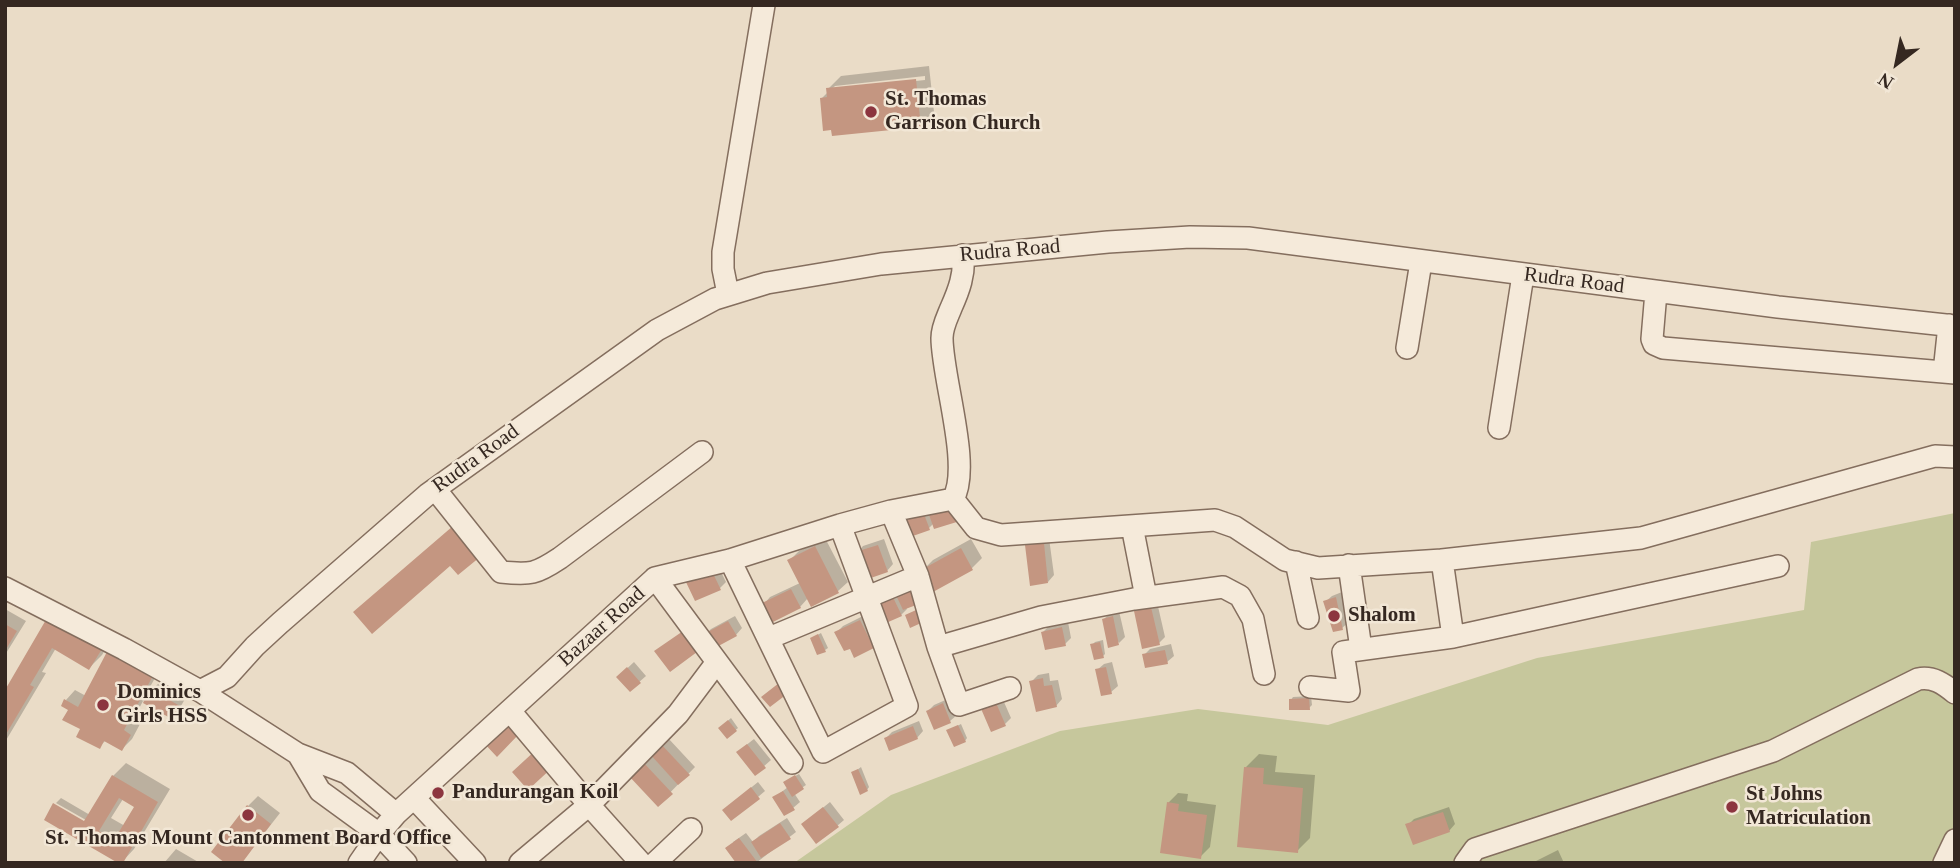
<!DOCTYPE html>
<style>
body{margin:0}
#map{position:relative;width:1960px;height:868px;overflow:hidden;background:#eadcc7;font-family:Georgia,serif}
canvas{display:block}
.frame{position:absolute;inset:0;border:7px solid #352821;pointer-events:none}
.north{position:absolute;left:1862px;top:28px;width:70px;height:70px;-webkit-text-stroke:5px #f2e7d6;paint-order:stroke;rotate:212deg;font-size:19px;font-weight:700;line-height:28px;text-align:center;color:#352821}
.north::after{content:'';display:block;margin:auto;width:24px;height:32px;background:#352821;clip-path:polygon(50% 0,100% 100%,50% 72%,0 100%)}
</style>
<div id="map">
<canvas width="1960" height="868"></canvas>
<div class="frame"></div>
<div class="north">N</div>
</div>
<script>
const g = document.querySelector('canvas').getContext('2d');
g.lineJoin = 'round';
function fill(path, color) { g.fillStyle = color; g.fill(path, 'evenodd'); }
function strokePath(path, color, width, dash) { g.strokeStyle = color; g.lineWidth = width; g.lineCap = dash ? 'butt' : 'round'; g.setLineDash(dash || []); g.stroke(path); }
function write(font, color, halo, rows, align = 'center') {
  g.font = font + ' Georgia,serif'; g.lineWidth = 5; g.setLineDash([]); g.textBaseline = 'middle'; g.strokeStyle = halo; g.fillStyle = color; for (const [text, x, y, turn = 0] of rows) {
    g.save(); g.translate(x, y); g.rotate((+turn || 0) * Math.PI / 180); g.textAlign = isNaN(turn) ? turn : align; if (halo) g.strokeText(text, 0, 0); g.fillText(text, 0, 0); g.restore();
  }
}
const green = new Path2D(`
 M1955,513V863H794L891,795L1060,731L1198,709L1328,725L1537,658L1804,610L1811,542Z`);
const shadow = new Path2D(`
 M929,66L934,112L921,125L822,98L828,92V89L841,76ZM925,76V80L831,90L835,86Z
 M930,509L934,523L929,528L906,522L912,516Z
 M825,538L848,582L838,591L808,598L800,607L764,604L770,597L800,583L789,561L799,551Z
 M1049,538L1054,575L1048,582L1027,546L1033,539Z
 M884,539L893,564L887,571L857,553L863,546Z
 M971,539L982,558L972,568L934,590L923,570L933,560Z
 M717,564L726,582L720,588L696,599Z
 M898,588L907,609L901,615L878,600Z
 M1342,592L1349,622L1342,628L1325,602L1332,596Z
 M1157,602L1165,637L1159,643L1136,611L1142,605Z
 M5,609L26,621L5,655Z
 M1119,611L1125,637L1119,643L1104,619L1110,613Z
 M867,614L879,640L873,646H850L836,633L843,626Z
 M735,616L742,628L736,635H705L711,629Z
 M49,619L114,635L102,655L89,668L56,648L42,672L46,673L5,742V693Z
 M1068,622L1071,638L1065,644L1043,632L1049,626Z
 M821,633L828,648L825,650L812,638Z
 M1103,640L1105,654L1103,656L1092,645L1095,642Z
 M1171,644L1174,656L1167,662L1144,655L1150,649Z
 M164,662L146,694L158,684L185,699L178,711L172,717L143,701L133,720L140,724L132,739L122,749L106,740L99,747L82,728L66,700L75,690L86,696Z
 M634,662L646,676L630,690L618,677Z
 M1112,662L1118,686L1111,692L1097,670L1104,664Z
 M1049,673L1050,681L1058,680L1062,699L1056,706L1031,682L1038,675Z
 M1000,693L1011,718L1005,724L988,698Z
 M1311,696L1312,705L1309,708L1291,700L1293,697Z
 M950,698L957,715L950,721L935,728L928,711L934,705Z
 M731,718L738,728L727,737L720,728Z
 M919,721L923,731L917,738H886L892,732Z
 M961,724L967,738L965,741L949,730Z
 M668,738L695,767L658,805L630,775Z
 M754,739L771,760L755,774L745,746Z
 M1259,754L1277,756L1275,772L1315,775L1310,838L1297,851L1246,767Z
 M126,763L170,789L134,849L121,863L91,827L93,824L56,803L61,798L90,815L113,776ZM123,799L136,807L125,826L111,818Z
 M861,767L869,787L867,790L853,773Z
 M799,774L806,785L794,793L800,802L793,808L775,797L788,787V780Z
 M758,782L765,791L732,819L731,804Z
 M1178,793L1188,794L1187,801L1216,805L1210,847L1200,857L1168,803Z
 M258,796L280,813L241,863L248,806Z
 M830,802L844,820L837,826L803,824Z
 M1449,807L1455,824L1449,831L1408,825L1414,819Z
 M787,818L796,832L756,863L733,842L746,833L753,842L759,836Z
 M176,849L200,863H164Z
 M1558,850L1564,863H1532Z`);
const building = new Path2D(`
 M916,79L921,127L832,136L831,130L823,131L820,98L827,97L826,88Z
 M953,501L960,521L934,529L927,509Z
 M924,514L930,530L910,537L904,521Z
 M453,526L480,557L458,575L450,566L372,634L353,612Z
 M1044,543L1048,583L1030,586L1025,545Z
 M878,545L888,572L865,580L855,552Z
 M815,546L839,593L811,607L787,560Z
 M961,548L973,570L933,592L921,570Z
 M711,569L721,590L695,601L685,580Z
 M918,585L924,602L903,610L896,595Z
 M791,589L801,608L771,623L762,603Z
 M891,593L902,616L886,623L876,599Z
 M1336,597L1343,630L1333,632L1323,601Z
 M925,606L930,619L910,628L905,615Z
 M1151,607L1160,645L1142,649L1134,611Z
 M1113,616L1119,645L1108,648L1102,619Z
 M47,618L102,649L89,670L52,648L30,685L34,687L5,736V690Z
 M860,620L874,648L854,658L850,649L844,651L834,632Z
 M728,621L737,636L711,650L702,635Z
 M5,624L17,631L5,651Z
 M1062,627L1066,646L1045,650L1041,632Z
 M686,629L697,652L670,672L654,651Z
 M818,634L826,652L817,655L810,638Z
 M1100,642L1104,658L1094,660L1090,644Z
 M109,648L155,672L124,730L131,735L122,751L104,741L100,749L76,737L80,729L62,720L68,710L61,706L64,699L78,707Z
 M1165,650L1168,664L1145,668L1142,654Z
 M627,667L641,683L630,692L616,677Z
 M1106,667L1112,694L1101,696L1095,669Z
 M1043,678L1044,686L1052,685L1057,707L1036,712L1029,681Z
 M779,683L787,694L770,707L761,697Z
 M150,689L180,706L172,719L143,703Z
 M994,698L1006,726L991,732L979,704Z
 M1309,698L1310,710H1289V699Z
 M943,703L951,723L934,730L926,711Z
 M506,719L520,733L497,757L483,742Z
 M728,720L737,731L727,739L718,728Z
 M958,725L966,742L954,747L946,730Z
 M913,726L918,739L889,751L884,738Z
 M660,743L690,775L678,785L649,753Z
 M747,744L766,768L755,776L736,752Z
 M538,748L554,766L528,790L512,772Z
 M642,761L673,794L658,807L628,775Z
 M1244,767L1264,768L1263,784L1303,788L1298,853L1237,847Z
 M858,769L868,791L860,795L851,772Z
 M112,775L158,802L123,863H118L44,820L53,803L84,821ZM119,798L134,807L114,840L99,831Z
 M795,775L804,789L792,797L783,782Z
 M751,787L760,799L731,821L722,810Z
 M783,791L795,810L784,816L772,797Z
 M1167,802L1179,804L1178,811L1207,815L1201,859L1160,853Z
 M247,805L271,824L242,863H225L211,852Z
 M823,807L839,827L816,844L801,824Z
 M1443,812L1450,832L1413,845L1405,824Z
 M780,823L791,839L761,858L751,842Z
 M739,838L758,863H736L725,848Z`);
const minor = new Path2D(`
 M1656,292L1652,339L1654,344L1663,348L1955,373
 M728,294L723,269V252L764,5
 M1407,348L1421,262
 M1944,372L1949,325
 M1499,428L1523,275
 M435,489L501,572C531,575 536,574 560,558L702,452
 M953,499L976,528L1001,535L1215,520L1235,527L1285,560L1318,568L1442,560L1641,538L1935,456L1955,457
 M953,499C972,467 942,378 942,338C942,327 947,318 951,308C959,290 965,274 963,255
 M891,511L918,576
 M1132,526L1146,597
 M730,560L823,752L907,706L840,525
 M1442,560L1453,637
 M1296,562L1308,618
 M1349,565L1361,649
 M655,578L792,763
 M5,588L124,649L200,691L298,754L347,773L396,814
 M769,638L918,576L938,647L1041,617L1134,599L1223,587L1240,596L1253,619L1264,674
 M938,647L959,705L1010,688
 M1310,687L1349,691L1343,652L1453,637L1778,566
 M200,691L227,677L255,646L280,623L428,494L657,330L715,299L767,283L881,264L1108,242L1190,237L1248,238L1778,307L1955,326
 M510,711L589,805L641,863
 M298,754L320,791L379,834L406,863
 M415,799L475,863
 M359,863L379,834L396,814L655,578L730,560L840,525L891,511L953,499
 M520,863L589,805L678,714L717,662
 M655,863L691,829
 M1465,863L1475,849L1773,751L1918,679C1933,676 1944,684 1955,693
 M1944,863L1955,840`);
const markers = [
 [871,112,7,"#8c353f"],
 [1334,616,7,"#8c353f"],
 [103,705,7,"#8c353f"],
 [438,793,7,"#8c353f"],
 [1732,807,7,"#8c353f"],
 [248,815,7,"#8c353f"]
];
const poiNames = [
 ["St. Thomas",885,100],
 ["Garrison Church",885,124],
 ["Shalom",1348,616],
 ["Dominics",117,693],
 ["Girls HSS",117,717],
 ["Pandurangan Koil",452,793],
 ["St Johns",1746,795],
 ["Matriculation",1746,819],
 ["St. Thomas Mount Cantonment Board Office",248,839,"center"]
];
const streetNames = [
 ["Rudra Road",1010,251,-5],
 ["Rudra Road",1574,281,7],
 ["Rudra Road",476,459,-36],
 ["Bazaar Road",602,627,-42]
];
fill(green, '#c6c79c');
fill(shadow, '#0003');
fill(building, '#c49681');
strokePath(minor, '#846e5e', 24);
strokePath(minor, '#f5eada', 21);
for (const [x, y, r, color] of markers) { const dot = new Path2D(); dot.arc(x, y, r, 0, 2 * Math.PI); g.fillStyle = color; g.fill(dot); strokePath(dot, '#f2e7d6', 2.5); }
write('bold 21px', '#352821', '#f2e7d6', poiNames, 'left');
write('21px', '#352821', '#f2e7d6', streetNames);
</script>
